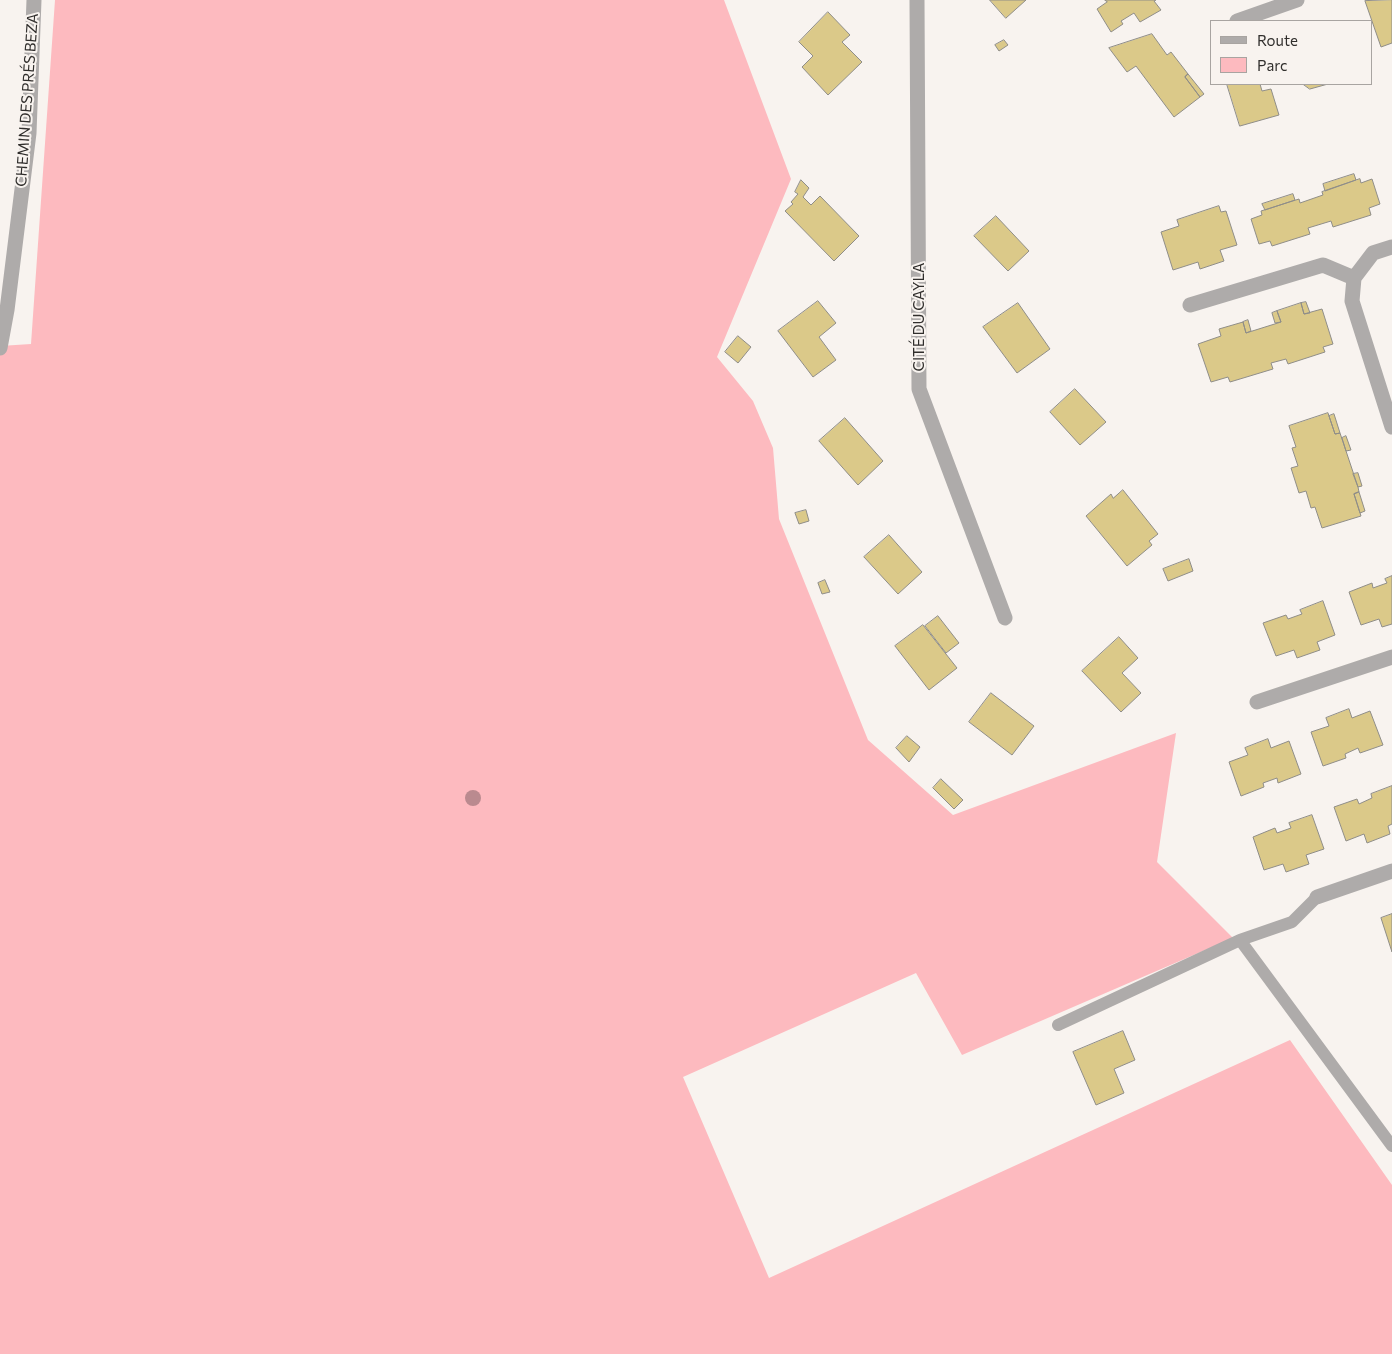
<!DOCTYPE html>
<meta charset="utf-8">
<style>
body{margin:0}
#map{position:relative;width:1392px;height:1354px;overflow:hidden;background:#f8f3ef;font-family:Commissioner,sans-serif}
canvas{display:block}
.legend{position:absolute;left:1210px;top:20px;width:162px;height:65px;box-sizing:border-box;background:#f8f3ef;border:1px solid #a8a4a1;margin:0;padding:6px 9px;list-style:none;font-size:15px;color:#302e2c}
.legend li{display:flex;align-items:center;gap:10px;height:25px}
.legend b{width:25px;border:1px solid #a8a4a1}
</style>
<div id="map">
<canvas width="1392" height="1354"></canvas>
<ul class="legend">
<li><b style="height:6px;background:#aeabaa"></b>Route</li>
<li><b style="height:14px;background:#fdbabf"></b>Parc</li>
</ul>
</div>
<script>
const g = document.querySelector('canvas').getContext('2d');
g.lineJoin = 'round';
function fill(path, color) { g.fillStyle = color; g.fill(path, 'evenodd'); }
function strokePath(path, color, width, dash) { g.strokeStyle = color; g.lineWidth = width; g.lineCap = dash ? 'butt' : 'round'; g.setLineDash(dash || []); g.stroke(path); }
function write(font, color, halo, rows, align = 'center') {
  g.font = font + ' Commissioner,sans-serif'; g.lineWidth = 4; g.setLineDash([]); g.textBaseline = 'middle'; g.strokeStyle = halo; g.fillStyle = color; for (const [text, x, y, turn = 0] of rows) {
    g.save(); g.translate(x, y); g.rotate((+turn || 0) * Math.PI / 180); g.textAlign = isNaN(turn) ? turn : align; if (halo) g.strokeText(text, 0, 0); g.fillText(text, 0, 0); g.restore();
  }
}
const green = new Path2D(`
 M55,0H724L791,179L717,357L753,401L773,448L779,519L868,740L953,815L1176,733L1157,862L1233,938L962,1055L916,973L683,1077L769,1278L1290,1040L1392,1185V1354H0V346L31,344Z`);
const building = new Path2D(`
 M990,0H1026L1006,18Z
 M1105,0H1156L1154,1L1161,10L1140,22L1134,13L1121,21L1123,24L1111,32L1097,9L1107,2Z
 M1392,0V43L1381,47L1365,1Z
 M828,12L850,35L842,42L862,62L828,95L802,67L813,56L799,42Z
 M1152,34L1167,55L1171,52L1188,74L1185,77L1200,97L1174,117L1136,66L1127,72L1109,48Z
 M1004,40L1008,45L999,51L995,45Z
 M1188,74L1204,94L1200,97L1185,77Z
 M1227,84H1260L1262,91L1271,89L1279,115L1240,126Z
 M1303,84H1328L1310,89Z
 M1354,174L1356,180L1325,191L1323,184Z
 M1360,179L1361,183L1372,179L1380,204L1369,208L1371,215L1333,227L1331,221L1308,228L1310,234L1272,246L1270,241L1259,244L1251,219L1262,215L1261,211L1299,199L1300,203L1323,195L1322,192Z
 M801,180L809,188L803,197L811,205L820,196L859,236L834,261L785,211L793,204L791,202L798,194L795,192Z
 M1293,194L1295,200L1265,210L1262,204Z
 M1219,206L1221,212L1226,211L1237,245L1220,250L1224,261L1200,269L1198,262L1173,270L1161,232L1179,226L1177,220Z
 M996,216L1029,251L1008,271L974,236Z
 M818,301L836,323L819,337L836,360L813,377L778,331Z
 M1306,302L1310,313L1304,314L1301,303Z
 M1018,303L1050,349L1017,373L983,327Z
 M1301,303L1304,314L1322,309L1333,344L1323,347L1325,352L1288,364L1286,359L1271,363L1273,369L1230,382L1228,377L1211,382L1198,344L1221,336L1219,329L1243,322L1246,333L1281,322L1277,311Z
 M1277,311L1281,322L1275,323L1272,313Z
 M1248,320L1251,331L1246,333L1243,322Z
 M738,336L751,347L738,363L725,352Z
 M1075,389L1106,422L1080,445L1050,412Z
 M1328,413L1335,434L1340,433L1358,487L1359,492L1354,494L1361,516L1322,528L1315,507L1311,508L1306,491L1299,493L1291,468L1298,466L1292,448L1296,447L1289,426Z
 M1334,414L1340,433L1335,434L1329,416Z
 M845,418L883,461L858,485L819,441Z
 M1346,436L1351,450L1346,451L1342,438Z
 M1358,473L1362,486L1358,487L1353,474Z
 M1123,490L1158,534L1149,541L1152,545L1127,566L1086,516L1111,494L1113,498Z
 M1359,492L1365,511L1360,513L1354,494Z
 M806,510L809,521L799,524L795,513Z
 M889,535L922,572L898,594L864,557Z
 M1189,559L1193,571L1168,581L1163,569Z
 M1392,576V624L1382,627L1379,619L1361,625L1349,592L1372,583L1373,588L1387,583L1385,579Z
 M825,580L830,592L822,594L818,583Z
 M1323,601L1335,635L1317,642L1320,650L1297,658L1294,650L1276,656L1263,623L1286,615L1288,619L1302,614L1300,610Z
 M938,616L959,643L946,653L925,626Z
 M923,625L957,668L929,690L895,646Z
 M1119,637L1138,658L1122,673L1141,693L1121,712L1082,671Z
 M991,693L1034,726L1012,755L969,722Z
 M1349,709L1352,718L1370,711L1383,745L1360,753L1358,748L1345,754L1346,758L1323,766L1311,732L1329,726L1326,718Z
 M907,736L920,747L909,762L896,748Z
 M1268,739L1271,748L1289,741L1301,774L1278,783L1277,778L1263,783L1264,787L1241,796L1229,762L1248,755L1245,748Z
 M941,779L963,800L954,809L933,788Z
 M1392,786V824L1388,826L1390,834L1367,843L1364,834L1346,841L1334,807L1357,799L1359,804L1372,798L1371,794Z
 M1312,815L1324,849L1306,855L1309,864L1286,872L1283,864L1264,870L1253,837L1275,828L1277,833L1291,828L1289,823Z
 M1392,914V952L1381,918Z
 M1123,1031L1135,1060L1114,1069L1124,1093L1096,1105L1073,1052Z`);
const lane = new Path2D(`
 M1240,940L1292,922L1317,897
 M1058,1025L1240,940L1392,1146`);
const street = new Path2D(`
 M917,0L919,389L1005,618
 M1237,21L1297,0
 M1392,247L1373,253L1354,278L1352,301L1392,427
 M1190,305L1323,265L1354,278
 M0,348L7,310L29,133L34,0
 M1257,702L1392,657
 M1317,897L1392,871`);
const trees = [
 [473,798]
];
const streetNames = [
 ["CHEMIN DES PRÉS BEZA",27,100,-86],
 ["CITÉ DU CAYLA",919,317,-90]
];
fill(green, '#fdbabf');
fill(building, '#dbc989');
strokePath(building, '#8f8d88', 1);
strokePath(lane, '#aeabaa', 12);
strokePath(street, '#aeabaa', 15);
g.fillStyle = '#ba8a8f';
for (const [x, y] of trees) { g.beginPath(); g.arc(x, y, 8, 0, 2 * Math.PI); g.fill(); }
write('15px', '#302e2c', '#f8f3ef', streetNames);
</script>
